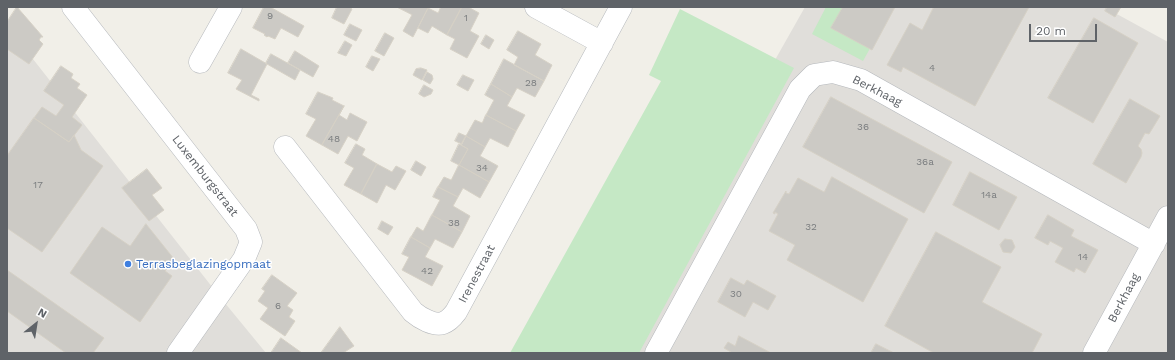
<!DOCTYPE html>
<style>
body{margin:0}
#map{position:relative;width:1175px;height:360px;overflow:hidden;background:#f1efe8;font-family:"Work Sans",sans-serif}
canvas{display:block}
.frame{position:absolute;inset:0;border:8px solid #5f6368;pointer-events:none}
.north{position:absolute;left:16px;top:304px;width:40px;height:40px;-webkit-text-stroke:3px #fff;paint-order:stroke;rotate:30deg;font-size:11px;font-weight:700;line-height:16px;text-align:center;color:#5f6368}
.north::after{content:'';display:block;margin:auto;width:14px;height:18px;background:#5f6368;clip-path:polygon(50% 0,100% 100%,50% 72%,0 100%)}
.scale{position:absolute;left:1029px;top:24px;width:68px;height:18px;box-sizing:border-box;border:2px solid #5f6368;border-top:0;padding-left:5px;font-size:12px;line-height:14px;white-space:nowrap;color:#5f6368;-webkit-text-stroke:3px #fff;paint-order:stroke}
</style>
<div id="map">
<canvas width="1175" height="360"></canvas>
<div class="frame"></div>
<div class="north">N</div>
<div class="scale">20 m</div>
</div>
<script>
const g = document.querySelector('canvas').getContext('2d');
g.lineJoin = 'round';
function fill(path, color) { g.fillStyle = color; g.fill(path, 'evenodd'); }
function strokePath(path, color, width, dash) { g.strokeStyle = color; g.lineWidth = width; g.lineCap = dash ? 'butt' : 'round'; g.setLineDash(dash || []); g.stroke(path); }
function write(font, color, halo, rows, align = 'center') {
  g.font = font + ' "Work Sans",sans-serif'; g.lineWidth = 3; g.setLineDash([]); g.textBaseline = 'middle'; g.strokeStyle = halo; g.fillStyle = color; for (const [text, x, y, turn = 0] of rows) {
    g.save(); g.translate(x, y); g.rotate((+turn || 0) * Math.PI / 180); g.textAlign = isNaN(turn) ? turn : align; if (halo) g.strokeText(text, 0, 0); g.fillText(text, 0, 0); g.restore();
  }
}
const industrial = new Path2D(`
 M805,7H1104L1168,42V353H609Z
 M7,26L220,297L266,353H7Z`);
const green = new Path2D(`
 M826,7H893L863,61L812,34Z
 M680,9L794,68L639,353H510L661,81L649,75Z`);
const building = new Path2D(`
 M17,7L43,37H41L39,40L43,44L29,64L7,49V22Z
 M264,7H270L304,26L298,37L281,28L275,39L268,36L267,37L264,35L265,34L253,28Z
 M337,7H349L352,9L344,24L332,18Z
 M397,7H426L428,8L413,37L403,31L412,15Z
 M441,7H462L447,35L432,26L428,33L418,28L428,8L438,13Z
 M462,7H468L479,13L470,31L479,36L467,58L450,49L455,39L447,35Z
 M843,7H895L872,50L831,28Z
 M934,7H1029L975,106L903,67L901,72L887,65L910,23L922,30Z
 M1107,7H1121L1115,17L1105,11Z
 M1094,18L1138,43L1093,123L1048,98Z
 M350,24L362,30L356,41L344,35Z
 M518,31L541,44L535,55L552,65L544,81L514,65L518,57L507,50Z
 M385,33L394,38L384,56L375,51Z
 M486,35L494,40L489,49L481,44Z
 M345,41L352,45L346,56L338,53Z
 M241,49L267,64L251,95L259,99V101L236,89L242,80L228,73Z
 M295,51L319,66L313,77L288,63Z
 M271,54L300,70L295,80L267,64L266,63Z
 M372,56L380,59L373,71L366,67Z
 M504,59L544,81L535,97L517,88L512,97L491,84Z
 M61,66L73,74L71,78L80,84L77,88L87,95L72,117L82,125L69,142L34,118L42,107L56,116L64,105L44,91Z
 M421,68L427,70L422,80L413,75L416,69Z
 M427,72L432,75L433,79L430,84L423,80Z
 M463,75L474,80L468,91L457,85Z
 M491,84L512,97L507,106L525,115L516,131L486,115L494,100L485,95Z
 M424,85L433,90L431,94L424,97L419,94Z
 M318,92L333,98L332,100L344,106L322,145L306,136L316,119L306,114Z
 M831,97L952,162L924,213L803,147Z
 M1130,99L1160,116L1149,134L1145,133L1138,146L1141,149L1142,153L1141,157L1126,183L1093,164Z
 M344,106L339,115L347,120L350,113L367,122L357,141L348,136L338,154L322,145Z
 M486,115L516,131L508,147L490,138L485,147L466,136L475,120L482,123Z
 M34,118L69,142L74,135L81,150L103,166L42,252L7,228V156Z
 M459,133L466,136L462,144L455,141Z
 M466,136L485,147L480,156L498,166L489,182L459,165L468,149L461,145Z
 M356,144L365,149L362,155L377,164L361,194L344,185L354,168L345,163Z
 M459,144L468,149L459,165L451,161Z
 M416,161L426,167L421,176L411,170Z
 M377,164L392,172L396,166L406,171L395,190L386,185L377,203L361,194Z
 M459,165L489,182L480,198L463,188L458,197L438,187L444,177L451,180Z
 M147,169L162,188L152,195L164,210L149,221L122,188Z
 M970,172L1017,197L999,230L953,205Z
 M832,177L908,219L863,302L787,260L795,245L769,231L778,214L775,212V214L773,213L786,191V193L789,194L798,178L824,192Z
 M438,187L458,197L453,206L470,216L462,232L432,215L440,200L433,197Z
 M432,215L462,232L453,248L435,239L430,248L411,237L417,227L423,231Z
 M1048,215L1074,230L1071,236L1098,250L1085,273L1076,268L1074,272L1055,262L1063,248L1050,241L1048,245L1035,238Z
 M382,221L393,227L388,235L378,229Z
 M146,224L174,259L165,271L172,276L140,322L70,273L102,227L130,246Z
 M936,232L1001,267L982,302L1042,334L1032,353H934L885,326Z
 M411,237L430,248L425,257L443,266L432,286L402,270L409,257L402,254Z
 M1005,239L1012,240L1015,247L1011,253L1003,252L1000,245Z
 M7,270L104,338L93,353H66L7,311Z
 M272,275L297,293L287,306L293,310L289,317L295,321L285,336L260,319L268,308L258,301L265,291L262,289Z
 M731,278L744,285L747,280L776,296L768,310L753,302L745,317L718,302Z
 M340,327L354,346L343,353H321Z
 M739,336L771,353H731V352L724,348L728,342L735,346Z
 M281,338L302,353H271Z
 M876,344L894,353H871Z`);
const minor = new Path2D(`
 M73,7L246,229L251,242L244,259L178,353
 M536,7L602,43
 M200,62L231,7
 M285,147L413,312C420,318 434,326 443,323C449,321 453,316 456,312L621,7
 M656,353L800,89L814,75L833,72L861,80L1154,244
 M1094,353L1168,217`);
const markers = [
 [128,264,4,"#3f7fe0"]
];
const numberNames = [
 ["9",270,16],
 ["1",466,18],
 ["4",932,68],
 ["28",531,83],
 ["36",863,127],
 ["48",334,139],
 ["36a",925,162],
 ["34",482,168],
 ["17",38,185],
 ["14a",989,195],
 ["38",454,223],
 ["32",811,227],
 ["14",1083,257],
 ["42",427,271],
 ["30",736,294],
 ["6",278,306]
];
const streetNames = [
 ["Berkhaag",877,91,27],
 ["Luxemburgstraat",205,176,52],
 ["Irenestraat",477,274,-62],
 ["Berkhaag",1124,298,-62]
];
const shopNames = [
 ["Terrasbeglazingopmaat",136,264]
];
fill(industrial, '#e0deda');
fill(green, '#c5e8c5');
fill(building, '#cccac5');
strokePath(building, '#d6d1c6', 1);
strokePath(minor, '#b5b8bc', 23);
strokePath(minor, '#fff', 22);
for (const [x, y, r, color] of markers) { const dot = new Path2D(); dot.arc(x, y, r, 0, 2 * Math.PI); g.fillStyle = color; g.fill(dot); strokePath(dot, '#fff', 1.5); }
write('10px', '#7a7d7f', null, numberNames);
write('12px', '#5f6368', '#fff', streetNames);
write('12px', '#366cbe', '#fff', shopNames, 'left');
</script>
